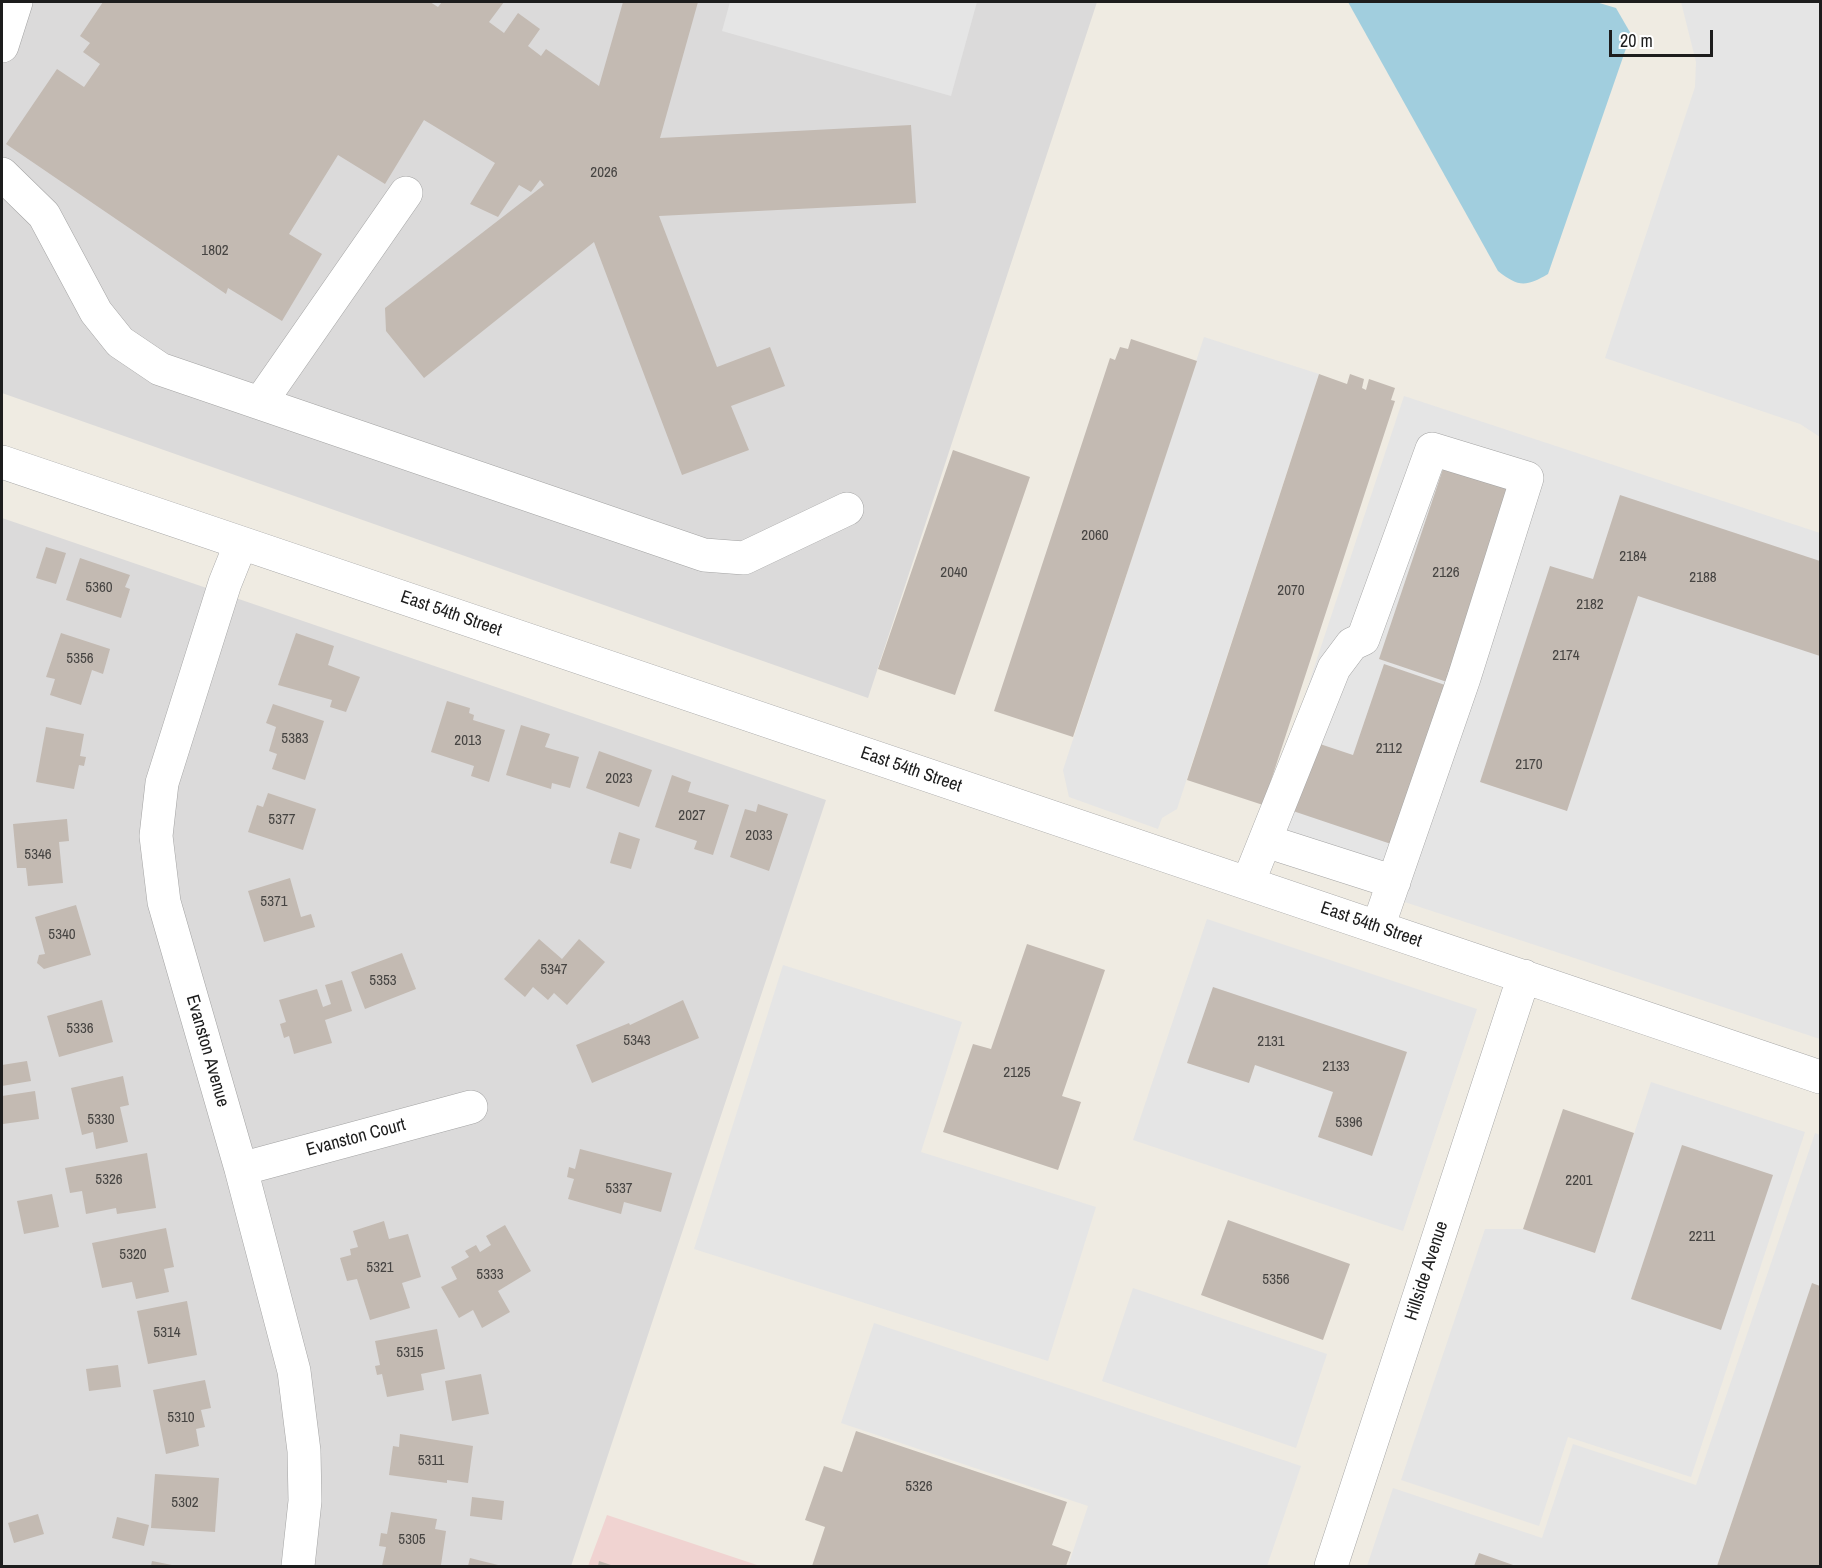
<!DOCTYPE html>
<style>
body{margin:0}
#map{position:relative;width:1822px;height:1568px;overflow:hidden;background:#efebe2;font-family:"Archivo Narrow",sans-serif}
canvas{display:block}
.frame{position:absolute;inset:0;border:3px solid #1d1d1d;pointer-events:none}
.scale{position:absolute;left:1609px;top:30px;width:104px;height:27px;box-sizing:border-box;border:3px solid #1d1d1d;border-top:0;padding-left:8px;font-size:18px;line-height:21px;white-space:nowrap;color:#1d1d1d;-webkit-text-stroke:4px #fff;paint-order:stroke}
</style>
<div id="map">
<canvas width="1822" height="1568"></canvas>
<div class="frame"></div>
<div class="scale">20 m</div>
</div>
<script>
const g = document.querySelector('canvas').getContext('2d');
g.lineJoin = 'round';
function fill(path, color) { g.fillStyle = color; g.fill(path, 'evenodd'); }
function strokePath(path, color, width, dash) { g.strokeStyle = color; g.lineWidth = width; g.lineCap = dash ? 'butt' : 'round'; g.setLineDash(dash || []); g.stroke(path); }
function write(font, color, halo, rows, align = 'center') {
  g.font = font + ' "Archivo Narrow",sans-serif'; g.lineWidth = 4.5; g.setLineDash([]); g.textBaseline = 'middle'; g.strokeStyle = halo; g.fillStyle = color; for (const [text, x, y, turn = 0] of rows) {
    g.save(); g.translate(x, y); g.rotate((+turn || 0) * Math.PI / 180); g.textAlign = isNaN(turn) ? turn : align; if (halo) g.strokeText(text, 0, 0); g.fillText(text, 0, 0); g.restore();
  }
}
const residential = new Path2D(`
 M2,2H1097L868,698L2,393Z
 M2,518L826,800L571,1566H2Z`);
const commercial = new Path2D(`
 M607,1515L760,1566H588Z`);
const parking = new Path2D(`
 M730,2H977L951,96L722,31Z
 M1681,2H1820V437L1800,424L1605,358L1695,87L1696,62Z
 M1204,337L1319,374L1177,809L1162,818L1158,829L1069,797L1063,770Z
 M1404,396L1820,533V1039L1253,852Z
 M1207,919L1477,1009L1403,1231L1133,1140Z
 M783,965L962,1022L921,1152L1096,1207L1048,1361L694,1249Z
 M1651,1082L1805,1132L1691,1477L1568,1437L1539,1526L1401,1480L1485,1229H1523L1595,1253Z
 M1815,1133L1820,1135V1286L1812,1284L1717,1566H1367L1393,1488L1542,1538L1573,1444L1696,1485Z
 M1133,1288L1327,1354L1296,1448L1102,1381Z
 M874,1323L1301,1466L1267,1566H1068L1088,1506L841,1423Z`);
const water = new Path2D(`
 M1348,2H1596L1616,8L1631,34L1548,274C1526,287 1518,287 1498,271Z`);
const building = new Path2D(`
 M103,2H430L438,7L442,2H504L489,22L504,33L518,13L540,29L528,46L541,56L546,49L599,86L623,2H698L660,138L911,125L916,203L659,216L717,367L770,347L785,386L731,406L749,450L682,475L594,242L424,378L386,331L385,308L544,185L540,180L531,192L519,185L498,217L470,204L495,163L424,120L385,184L338,155L289,234L322,254L282,321L228,288L226,294L6,144L57,69L84,87L100,64L83,52L90,43L80,36Z
 M1131,339L1197,361L1073,737L994,711L1110,358L1115,360L1120,347L1128,349Z
 M1319,374L1347,384L1350,374L1364,379L1362,388L1366,390L1369,379L1395,388L1391,400L1395,401L1263,805L1187,780Z
 M953,450L1030,477L955,695L878,669Z
 M1445,463L1514,486L1447,682L1379,659Z
 M1620,495L1820,561V656L1638,596L1567,811L1480,782L1550,566L1593,579Z
 M46,547L66,553L56,584L36,578Z
 M80,558L130,575L125,587L130,589L121,618L66,600Z
 M61,633L110,649L103,674L92,670L81,705L50,695L55,679L46,677Z
 M296,633L334,646L328,665L360,677L346,712L330,707L332,700L278,685Z
 M1384,664L1445,685L1391,844L1293,811L1317,743L1353,755Z
 M447,701L470,708L469,713L474,715L473,720L505,730L489,782L471,776L474,766L431,752Z
 M273,704L324,721L305,780L272,769L277,754L269,751L276,727L266,723Z
 M521,725L550,734L545,747L579,757L570,788L552,783L551,789L506,775Z
 M46,727L84,734L80,756L86,757L84,766L79,765L74,789L36,782Z
 M599,751L652,770L639,807L586,788Z
 M672,775L691,782L688,792L729,805L713,855L694,849L697,841L655,827Z
 M268,793L316,809L303,850L248,832L257,805L263,807Z
 M758,804L788,814L769,871L730,857L745,809L756,812Z
 M67,819L69,841L59,842L63,883L28,886L26,868H17L13,824Z
 M619,832L640,839L631,869L610,863Z
 M290,878L301,917L311,914L315,927L264,942L248,891Z
 M76,905L91,955L44,969L37,963L39,955L45,954L35,917Z
 M539,939L562,959L579,939L605,962L567,1005L554,993L548,1000L533,987L525,997L504,979Z
 M1027,944L1105,970L1062,1096L1081,1102L1058,1170L943,1132L973,1044L991,1049Z
 M402,953L416,989L365,1009L351,972Z
 M342,980L352,1011L325,1020L332,1043L294,1054L289,1036L284,1038L280,1024L286,1022L279,1000L317,989L323,1007L331,1004L325,985Z
 M1213,987L1407,1052L1372,1156L1318,1137L1333,1092L1255,1065L1249,1083L1187,1063Z
 M102,1000L113,1042L59,1057L47,1016Z
 M683,1000L699,1038L592,1083L576,1045L629,1023L630,1025Z
 M27,1061L31,1081L2,1086V1065Z
 M123,1076L129,1105L120,1107L128,1142L96,1149L93,1132L82,1135L71,1088Z
 M35,1091L39,1119L3,1124L2,1096Z
 M1563,1109L1634,1133L1595,1253L1523,1229Z
 M1682,1145L1773,1175L1721,1330L1631,1299Z
 M580,1149L672,1173L661,1212L624,1202L621,1214L568,1199L574,1179L567,1177L569,1167L575,1169Z
 M147,1153L156,1208L117,1214L116,1208L86,1214L82,1191L70,1193L65,1168Z
 M52,1194L59,1227L24,1234L17,1201Z
 M1228,1220L1350,1264L1323,1340L1201,1295Z
 M384,1221L389,1239L408,1234L421,1277L402,1283L410,1308L370,1320L357,1279L347,1281L340,1258L351,1255L350,1249L358,1247L353,1231Z
 M505,1225L531,1271L498,1291L510,1312L482,1328L473,1310L459,1318L441,1287L457,1279L451,1267L469,1257L465,1251L476,1245L480,1252L491,1245L486,1236Z
 M166,1228L174,1267L164,1269L169,1292L136,1299L132,1282L102,1288L92,1243Z
 M1812,1283L1820,1286V1566H1717Z
 M187,1301L197,1355L148,1364L137,1311Z
 M437,1329L445,1369L421,1374L424,1390L387,1397L382,1374L377,1375L375,1366L380,1365L375,1341Z
 M118,1365L121,1387L89,1391L86,1369Z
 M481,1374L489,1414L452,1421L445,1381Z
 M205,1380L211,1408L201,1410L205,1427L196,1429L199,1446L166,1454L153,1390Z
 M856,1431L1067,1502L1052,1545L1071,1552L1066,1566H812L825,1527L805,1520L824,1466L842,1472Z
 M400,1434L473,1446L468,1483L447,1480V1483L389,1475L393,1446L399,1447Z
 M155,1474L219,1478L215,1532L151,1528Z
 M472,1497L504,1501L502,1520L470,1516Z
 M391,1512L437,1519L435,1529L446,1531L441,1565L382,1566L386,1547L379,1546L381,1533L387,1534Z
 M38,1514L44,1534L14,1543L8,1523Z
 M117,1517L149,1525L144,1546L112,1538Z
 M1479,1553L1516,1566H1474Z
 M470,1558L502,1566H468Z
 M152,1561L172,1565V1566H151Z
 M599,1561L614,1566H598Z`);
const minor = new Path2D(`
 M2,46L16,2
 M2,174L44,215L96,312L120,342L160,369L704,555L744,558L847,509
 M260,403L406,193
 M2,462L1820,1077
 M241,543L225,583L162,783L156,836L164,902L241,1169L294,1371L304,1451L305,1501L298,1566
 M1266,841L1394,882
 M1248,883L1334,668L1352,644L1363,639L1432,449L1527,478L1464,678L1378,927
 M241,1169L471,1107
 M1331,1566L1524,976`);
const numberNames = [
 ["2026",604,173],
 ["1802",215,251],
 ["2060",1095,536],
 ["2184",1633,557],
 ["2040",954,573],
 ["2126",1446,573],
 ["2188",1703,578],
 ["5360",99,588],
 ["2070",1291,591],
 ["2182",1590,605],
 ["2174",1566,656],
 ["5356",80,659],
 ["5383",295,739],
 ["2013",468,741],
 ["2112",1389,749],
 ["2170",1529,765],
 ["2023",619,779],
 ["2027",692,816],
 ["5377",282,820],
 ["2033",759,836],
 ["5346",38,855],
 ["5371",274,902],
 ["5340",62,935],
 ["5347",554,970],
 ["5353",383,981],
 ["5336",80,1029],
 ["5343",637,1041],
 ["2131",1271,1042],
 ["2133",1336,1067],
 ["2125",1017,1073],
 ["5330",101,1120],
 ["5396",1349,1123],
 ["5326",109,1180],
 ["2201",1579,1181],
 ["5337",619,1189],
 ["2211",1702,1237],
 ["5320",133,1255],
 ["5321",380,1268],
 ["5333",490,1275],
 ["5356",1276,1280],
 ["5314",167,1333],
 ["5315",410,1353],
 ["5310",181,1418],
 ["5311",431,1461],
 ["5326",919,1487],
 ["5302",185,1503],
 ["5305",412,1540]
];
const streetNames = [
 ["East 54th Street",451,614,19],
 ["East 54th Street",911,770,19],
 ["East 54th Street",1371,925,19],
 ["Evanston Avenue",207,1051,74],
 ["Evanston Court",356,1138,-15],
 ["Hillside Avenue",1427,1271,-72]
];
fill(residential, '#dbdada');
fill(commercial, '#f0d3d1');
fill(parking, '#e5e5e5');
fill(water, '#a1cede');
fill(building, '#c3bab2');
strokePath(minor, '#a4a4a4', 34);
strokePath(minor, '#fff', 33);
write('15px', '#464442', null, numberNames);
write('18px', '#1d1d1d', '#fff', streetNames);
</script>
